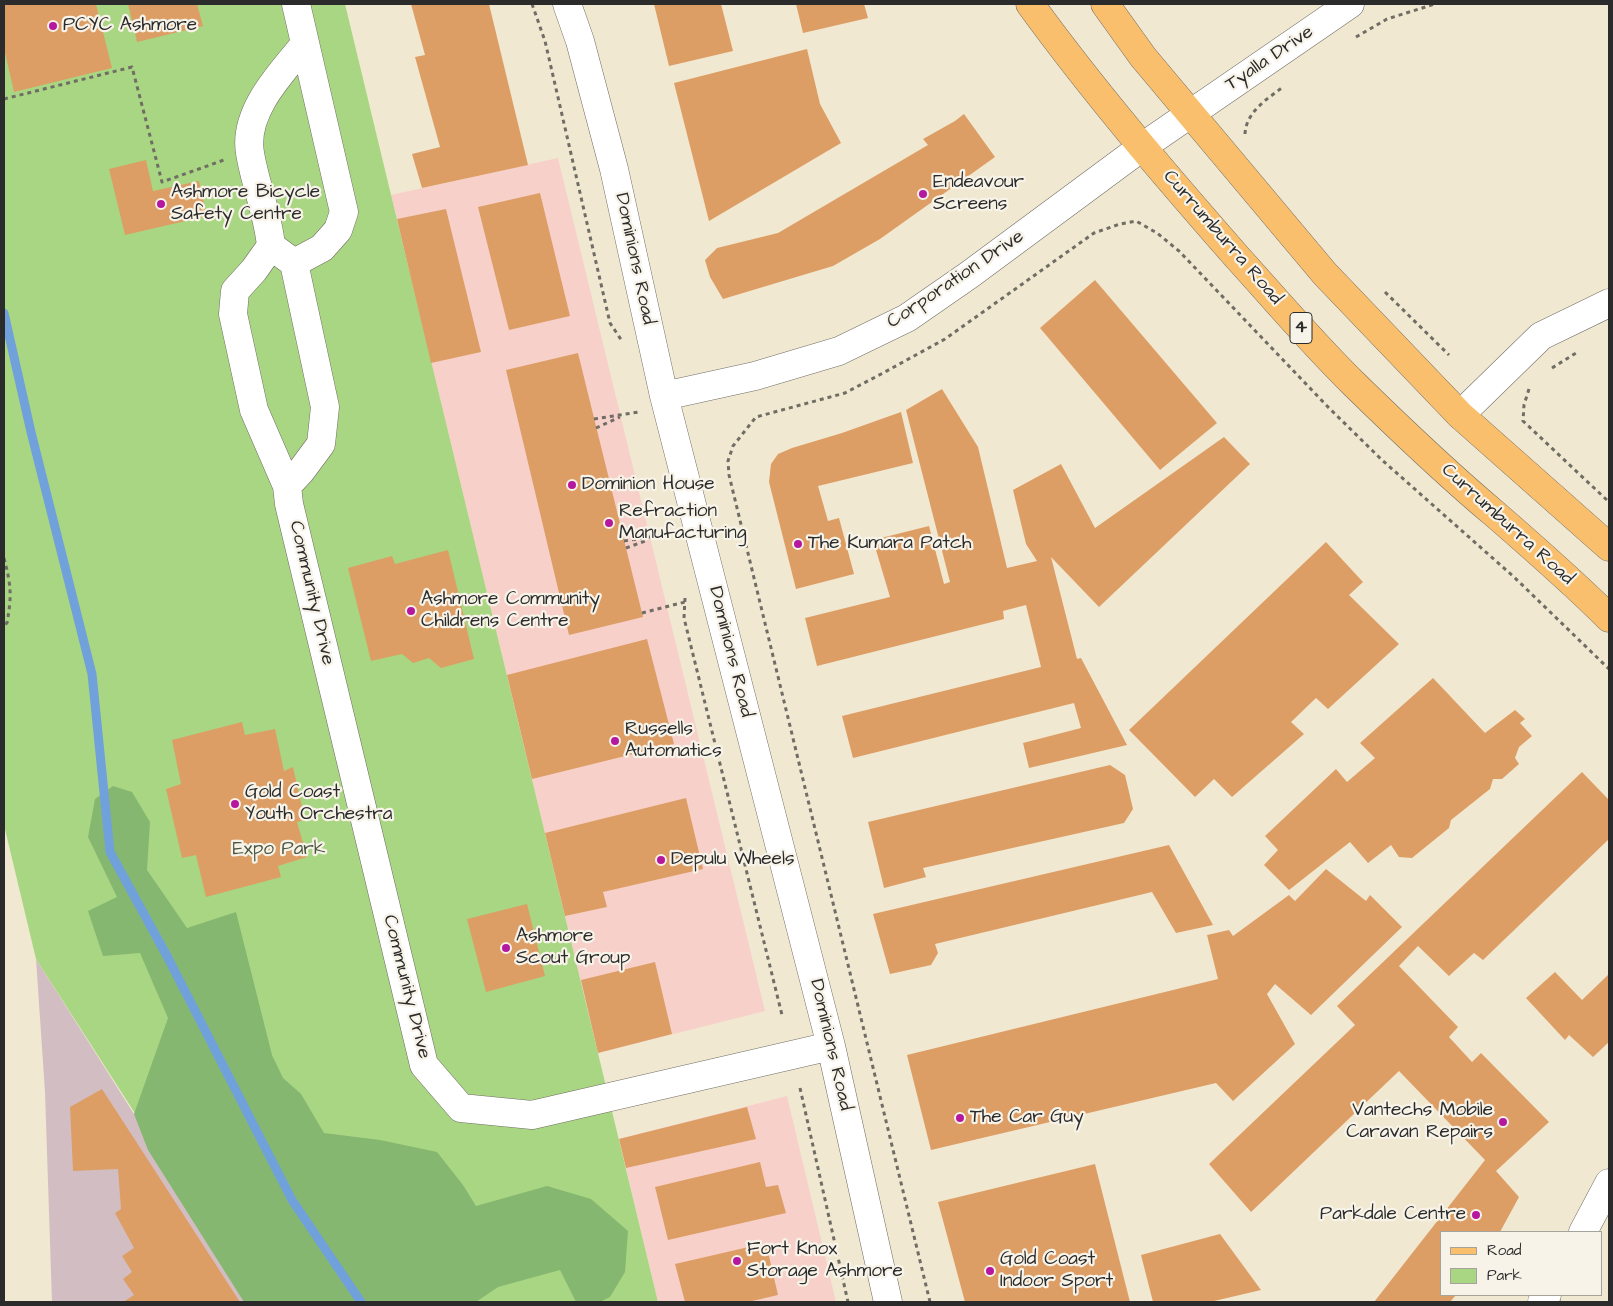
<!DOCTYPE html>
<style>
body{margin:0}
#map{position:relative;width:1613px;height:1306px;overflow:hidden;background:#f1e8d1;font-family:"Architects Daughter",sans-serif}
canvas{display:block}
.frame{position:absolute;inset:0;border:5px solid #2b2b2b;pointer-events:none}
.legend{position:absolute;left:1440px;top:1231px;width:162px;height:65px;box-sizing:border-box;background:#f7f3e8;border:1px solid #a5a39c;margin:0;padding:6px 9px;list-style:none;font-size:15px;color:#2b2b2b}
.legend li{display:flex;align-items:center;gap:10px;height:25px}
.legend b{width:25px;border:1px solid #a5a39c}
</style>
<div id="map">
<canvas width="1613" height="1306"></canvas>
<div class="frame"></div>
<ul class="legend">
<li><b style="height:6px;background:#f9bf6d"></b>Road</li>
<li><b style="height:14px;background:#a9d682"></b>Park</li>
</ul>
</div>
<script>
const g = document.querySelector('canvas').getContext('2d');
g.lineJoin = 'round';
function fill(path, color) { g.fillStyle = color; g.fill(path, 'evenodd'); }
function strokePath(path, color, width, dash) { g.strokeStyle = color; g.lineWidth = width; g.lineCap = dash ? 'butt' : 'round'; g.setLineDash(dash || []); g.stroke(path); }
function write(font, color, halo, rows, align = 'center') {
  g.font = font + ' "Architects Daughter",sans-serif'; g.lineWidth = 4.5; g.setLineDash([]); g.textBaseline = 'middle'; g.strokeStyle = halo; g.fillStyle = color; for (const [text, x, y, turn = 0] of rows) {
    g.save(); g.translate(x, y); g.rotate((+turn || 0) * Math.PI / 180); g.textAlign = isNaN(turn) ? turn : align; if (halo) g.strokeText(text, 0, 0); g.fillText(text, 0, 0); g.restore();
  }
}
const built = new Path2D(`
 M558,158L765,1011L598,1053L391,195Z
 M787,1096L836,1302H658L619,1139Z`);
const industrial = new Path2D(`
 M36,959L134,1114L256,1302H52L45,1092Z`);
const green = new Path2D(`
 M4,4H345L658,1302H256L36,959L4,825Z`);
const forest = new Path2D(`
 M113,786L132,792L150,822L147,870L187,928L236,912L272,1055L283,1078L301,1094L324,1133L380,1140L437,1152L463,1185L476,1206L547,1186L591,1199L628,1231L625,1272L610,1297L600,1302H576L560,1270L498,1287L476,1302H244L148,1150L134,1114L168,1018L140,953L103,956L88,911L117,897L88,837L95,799Z`);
const stream = new Path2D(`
 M4,313L31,432L92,674L110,852L168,958L292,1200L361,1302`);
const building = new Path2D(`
 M4,4H96L112,68L14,92L4,48Z
 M128,4H197L203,26L137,42Z
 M411,4H489L528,165L422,188L412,154L440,147L415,57L425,55Z
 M654,4H721L733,51L669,66Z
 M796,4H864L868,18L803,33Z
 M807,49L820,104L841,143L709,221L674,83Z
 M964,114L995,157L880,239L833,266L723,299L710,277L705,260L717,248L778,233L928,145L923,139L955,121Z
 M146,160L153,191L199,181L207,216L125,235L109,169Z
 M540,193L570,316L509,330L478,207Z
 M446,209L481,352L431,363L397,219Z
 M1095,280L1217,423L1160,470L1040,328Z
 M578,353L643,617L569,635L506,370Z
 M942,389L978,447L1007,568L1037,561L1026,544L1013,490L1061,464L1095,528L1224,437L1250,464L1099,607L1051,557L1077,659L1081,658L1127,745L1029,768L1023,743L1081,728L1074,703L853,758L842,716L1041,667L1026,605L1003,611L1004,619L817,666L805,618L890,597L873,540L929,526L944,584L950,582L906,410Z
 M901,412L913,463L818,486L828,521L839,518L854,574L796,589L769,482L771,464L778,454L792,448L842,433Z
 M1326,542L1363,582L1349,595L1399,644L1328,709L1316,698L1291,722L1304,734L1232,797L1214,779L1195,797L1129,730Z
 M448,550L474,659L441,668L429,658L413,663L402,654L371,661L348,568L392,556L395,564Z
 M647,639L674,744L532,779L507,675Z
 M1433,678L1485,733L1515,710L1525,719L1520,723L1532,736L1519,747L1515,758L1519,764L1502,779H1493L1490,789L1451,820L1449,828L1412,858L1399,857L1391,845L1368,863L1350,842L1289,890L1264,865L1278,850L1265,836L1336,769L1347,782L1375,758L1360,743Z
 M242,722L245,735L275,729L284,771L293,767L305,820L297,822L307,857L278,866L281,877L206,897L196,855L182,858L166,789L181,784L172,740Z
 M1110,765L1125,775L1133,809L1124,823L923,868L926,877L884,888L868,822Z
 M1582,772L1609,800V839L1483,960L1474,953L1449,976L1418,946L1399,966L1458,1027L1449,1037L1472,1062L1481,1053L1549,1122L1496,1171L1519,1197L1500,1232H1442V1295H1456L1450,1302H1374L1485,1160L1399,1071L1251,1212L1209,1164L1355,1025L1337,1006Z
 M686,798L703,869L603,892L607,907L565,916L545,833Z
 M1169,845L1213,925L1176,933L1152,892L935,944L938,953L931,965L890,974L873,914Z
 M1326,869L1366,901L1370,895L1402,927L1311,1015L1275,984L1267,994L1295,1044L1233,1101L1216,1083L931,1150L907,1055L1218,979L1207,935L1229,930L1233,936L1289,895L1295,901Z
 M527,904L545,976L486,992L467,919Z
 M655,962L672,1034L598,1053L581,980Z
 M1555,972L1582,1000L1609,974V1042L1593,1057L1569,1035L1565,1040L1526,998Z
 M102,1089L240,1302H123L134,1295L123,1279L132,1272L122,1256L134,1248L115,1213L121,1209L118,1169L73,1171L70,1107Z
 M747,1107L756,1139L626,1168L619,1139Z
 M760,1162L766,1187L778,1185L786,1213L668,1240L655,1187Z
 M1095,1164L1130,1302H965L938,1202Z
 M1220,1234L1261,1290L1210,1302H1153L1141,1255Z
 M766,1243L778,1295L748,1302H685L675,1264Z`);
const path = new Path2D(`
 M532,4L545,41L610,323L622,341
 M1356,37L1387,19L1435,4
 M4,99L132,67L162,182L224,160
 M1245,134C1246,112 1267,99 1283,87
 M1385,292L1449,355
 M1552,368L1576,353
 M1529,389L1524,405L1523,421L1609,502
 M594,419L639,412
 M596,428L620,417
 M624,541L669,534
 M626,548L648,540
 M4,558C11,585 12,595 7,623L4,625
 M685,598L684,618L782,1015
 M642,613L685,602
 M800,1088L848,1302
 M930,1302L729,475L728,461L733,446L756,417L845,393L883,373L945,339L1094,233L1120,224L1136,221L1157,233L1179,251L1329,408L1382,460L1514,577L1609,669`);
const street = new Path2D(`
 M567,4L580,41L614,169L664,396L831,1046L888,1302
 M271,246C268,214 255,184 250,153C243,112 281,73 305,44
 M294,263L322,248L338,230L344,212L296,4
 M664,396L755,376L839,351L907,318L969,275L1142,147L1350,4
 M1460,415L1541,336L1609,303
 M287,486L301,471L321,444L325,407L294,263L271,246L254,270L235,291L233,314L254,410L287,486L289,504L424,1065L461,1108L532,1115L831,1046
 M1583,1232L1609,1183
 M1542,1302L1547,1295`);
const primary = new Path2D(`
 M1030,4C1094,92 1165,175 1237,257C1276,300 1314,345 1355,385C1401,430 1447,474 1496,515C1534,548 1573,582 1609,618
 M1105,4L1143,57L1325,274L1460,415L1609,547`);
const markers = [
 [53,26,5,"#b5179e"],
 [923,194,5,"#b5179e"],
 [161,204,5,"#b5179e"],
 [572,485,5,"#b5179e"],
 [609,523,5,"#b5179e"],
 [798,544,5,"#b5179e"],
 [411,611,5,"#b5179e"],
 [615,741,5,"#b5179e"],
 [235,804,5,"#b5179e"],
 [661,860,5,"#b5179e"],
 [506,948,5,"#b5179e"],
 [960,1118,5,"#b5179e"],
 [1503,1122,5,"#b5179e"],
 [1476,1215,5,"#b5179e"],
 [737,1261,5,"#b5179e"],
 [990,1271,5,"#b5179e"]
];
const shields = [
 [1301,328,22]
];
const shieldNames = [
 ["4",1301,328]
];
const poiNames = [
 ["PCYC Ashmore",63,26],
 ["Endeavour",933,183],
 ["Screens",933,205],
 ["Ashmore Bicycle",171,193],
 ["Safety Centre",171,215],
 ["Dominion House",582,485],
 ["Refraction",619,512],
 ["Manufacturing",619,534],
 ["The Kumara Patch",808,544],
 ["Ashmore Community",421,600],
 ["Childrens Centre",421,622],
 ["Russells",625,730],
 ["Automatics",625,752],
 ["Gold Coast",245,793],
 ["Youth Orchestra",245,815],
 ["Depulu Wheels",671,860],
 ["Ashmore",516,937],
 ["Scout Group",516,959],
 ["Vantechs Mobile",1493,1111,"right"],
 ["Caravan Repairs",1493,1133,"right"],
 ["The Car Guy",970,1118],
 ["Parkdale Centre",1466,1215,"right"],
 ["Fort Knox",747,1250],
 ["Storage Ashmore",747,1272],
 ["Gold Coast",1000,1260],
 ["Indoor Sport",1000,1282]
];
const streetNames = [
 ["Tyalla Drive",1270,59,-34],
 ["Currumburra Road",1222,238,49],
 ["Dominions Road",634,259,78],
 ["Corporation Drive",956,280,-34],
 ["Currumburra Road",1507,525,42],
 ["Community Drive",311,593,77],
 ["Dominions Road",730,652,76],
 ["Community Drive",406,987,76],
 ["Dominions Road",830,1045,77]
];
const parkNames = [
 ["Expo Park",279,850]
];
fill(built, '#f7d0ca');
fill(industrial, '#d2bec2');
fill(green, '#a9d682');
fill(forest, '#86b770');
strokePath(stream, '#71a1db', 9);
fill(building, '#dd9e65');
strokePath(street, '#706d65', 29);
strokePath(primary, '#706d65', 29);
strokePath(path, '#706d65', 3, [4, 4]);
strokePath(street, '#fff', 28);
strokePath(primary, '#f9bf6d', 28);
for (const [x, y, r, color] of markers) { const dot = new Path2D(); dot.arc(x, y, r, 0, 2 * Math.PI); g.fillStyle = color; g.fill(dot); strokePath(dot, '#f7f3e8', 2); }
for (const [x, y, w] of shields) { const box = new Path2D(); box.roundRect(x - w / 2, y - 15.5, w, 31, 4); g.fillStyle = '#f7f3e8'; g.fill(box); strokePath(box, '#2b2b2b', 1); }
write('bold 18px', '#2b2b2b', null, shieldNames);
write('19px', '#2b2b2b', '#f7f3e8', poiNames, 'left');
write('19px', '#2b2b2b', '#f7f3e8', streetNames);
write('19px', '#4a5641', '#f7f3e8', parkNames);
</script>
